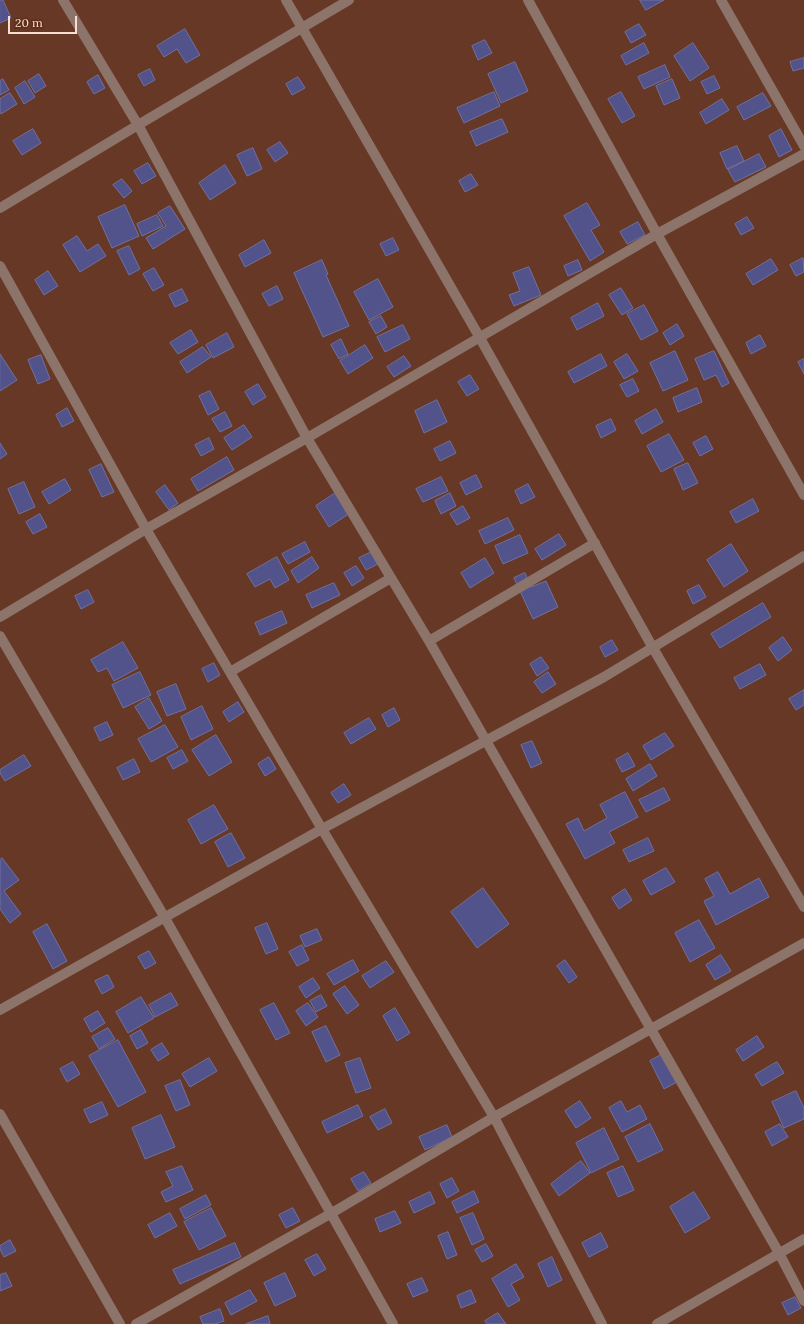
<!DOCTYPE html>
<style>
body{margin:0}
#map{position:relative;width:804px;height:1324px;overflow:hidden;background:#673825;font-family:Lora,serif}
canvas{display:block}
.scale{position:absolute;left:8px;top:16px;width:69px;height:18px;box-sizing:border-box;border:2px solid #faddd1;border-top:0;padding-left:5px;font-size:12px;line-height:14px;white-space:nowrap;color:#faddd1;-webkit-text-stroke:3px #5c2e1b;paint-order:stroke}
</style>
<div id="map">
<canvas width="804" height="1324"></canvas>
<div class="scale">20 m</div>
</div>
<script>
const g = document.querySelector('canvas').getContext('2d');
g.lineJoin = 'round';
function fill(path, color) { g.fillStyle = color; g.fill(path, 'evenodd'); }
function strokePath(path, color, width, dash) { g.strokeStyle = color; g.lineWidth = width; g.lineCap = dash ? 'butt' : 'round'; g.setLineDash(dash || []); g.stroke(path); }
const building = new Path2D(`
 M0,0H3L11,18L0,23Z
 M640,0H664L646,10Z
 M639,24L646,35L631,43L625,32Z
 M185,29L200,55L186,63L177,49L164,57L157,46Z
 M485,40L492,53L478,60L472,46Z
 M644,43L649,53L626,65L621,56Z
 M693,43L709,68L690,81L674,56Z
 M804,58V68L793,71L790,62Z
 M515,62L528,91L501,103L488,74Z
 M665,65L670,77L644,89L638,77Z
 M150,69L155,80L144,86L138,75Z
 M39,74L46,86L35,93L28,81Z
 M98,75L105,88L94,94L87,82Z
 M714,76L720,88L707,94L701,82Z
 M298,77L305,88L292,95L286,84Z
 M3,79L9,90L0,95V81Z
 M672,79L680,98L664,105L656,86Z
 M25,81L35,97L24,104L15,88Z
 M494,92L500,106L464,123L457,108Z
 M621,92L635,116L622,123L608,99Z
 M10,93L17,104L1,114L0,112V99Z
 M763,93L771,106L744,120L737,107Z
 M722,99L729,110L706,124L700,113Z
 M502,119L508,132L476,146L470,132Z
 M33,129L41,143L22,155L13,141Z
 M781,129L792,150L779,157L769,136Z
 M280,142L288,153L275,162L267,150Z
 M737,146L744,161L727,169L720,153Z
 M253,148L262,169L247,176L237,155Z
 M759,154L766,167L735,182L728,170Z
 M148,163L156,176L142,184L134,171Z
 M225,165L236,183L210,200L199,183Z
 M471,174L478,185L465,192L459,181Z
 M122,179L132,191L124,198L113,185Z
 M587,203L600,225L591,230L604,252L590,261L564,216Z
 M125,205L139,236L112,248L98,217Z
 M170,206L185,229L153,249L146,238L166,226L158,213Z
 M157,215L163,226L142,236L137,224Z
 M747,217L754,228L741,235L735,224Z
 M638,222L645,235L627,244L620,232Z
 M77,236L87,251L98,244L106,256L80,272L63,245Z
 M393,238L399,250L386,256L380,244Z
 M264,240L271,253L245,267L239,255Z
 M129,246L140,269L129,275L117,251Z
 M803,258L804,272L796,276L790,265Z
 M771,259L778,270L753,285L746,274Z
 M322,260L328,274L326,275L349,326L323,337L294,273Z
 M578,260L582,270L568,276L564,266Z
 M529,267L541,295L514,306L509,295L520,291L513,273Z
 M154,268L164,285L153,291L143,274Z
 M48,271L58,286L44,295L35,280Z
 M378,279L393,307L369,320L354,292Z
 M277,286L283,299L269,306L262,294Z
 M621,288L633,308L622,315L609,295Z
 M182,289L188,301L175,307L169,295Z
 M598,303L604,316L577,330L571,318Z
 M644,305L658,331L641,340L627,314Z
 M381,316L387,327L376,334L369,322Z
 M677,324L684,336L670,345L663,333Z
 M403,325L410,339L385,352L377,337Z
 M191,330L198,342L178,354L170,343Z
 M227,333L234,347L213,358L206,345Z
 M760,335L766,346L751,354L746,343Z
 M341,339L348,354L339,359L331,345Z
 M365,345L373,358L348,374L340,361Z
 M203,347L211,357L187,373L180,362Z
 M675,351L688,380L663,391L650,363Z
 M714,351L729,383L722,387L716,375L704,380L695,359Z
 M0,354L17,380L0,391Z
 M601,354L607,366L574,383L568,372Z
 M627,354L638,371L624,379L614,362Z
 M41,355L50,379L38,384L28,360Z
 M404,356L411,366L394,377L387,367Z
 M804,359V374L798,362Z
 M470,375L479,389L467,396L458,382Z
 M633,379L639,391L627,397L620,385Z
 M258,384L266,397L253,405L245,392Z
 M697,388L702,402L678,412L673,398Z
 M210,391L219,409L208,415L199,396Z
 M437,400L447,422L424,433L415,411Z
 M67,408L74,421L62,427L56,415Z
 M656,409L663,422L642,434L635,421Z
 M225,412L232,426L220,432L212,419Z
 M611,419L616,430L601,438L596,426Z
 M244,425L252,437L232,450L224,438Z
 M669,434L684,460L661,472L647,446Z
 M706,436L713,449L700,456L693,443Z
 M209,438L214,449L201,456L195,445Z
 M450,441L456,453L440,461L434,449Z
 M0,443L7,454L0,459Z
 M227,457L234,470L198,491L191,479Z
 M688,463L698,483L683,490L674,469Z
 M101,464L114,492L102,497L89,470Z
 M476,475L482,487L466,495L460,483Z
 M441,477L448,491L423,502L416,489Z
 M65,479L71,490L49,504L42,492Z
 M24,482L35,507L19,514L8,489Z
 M528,484L535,497L521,504L515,491Z
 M165,485L178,503L169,510L156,492Z
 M337,492L350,513L329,527L316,506Z
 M450,493L456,506L441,514L435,501Z
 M753,499L759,511L736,523L730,512Z
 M463,506L470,518L457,525L450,514Z
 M40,514L47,527L33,534L26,522Z
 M508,518L514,530L485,544L479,531Z
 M559,534L566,545L542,560L535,549Z
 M520,535L528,553L503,564L495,546Z
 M305,542L310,552L288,564L282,554Z
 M731,544L748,571L724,587L707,560Z
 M374,551L380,563L366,570L359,558Z
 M277,557L289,580L275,588L270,579L255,587L247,574Z
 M312,557L319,568L298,583L291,571Z
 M485,558L494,573L470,588L461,573Z
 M356,566L364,578L352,586L344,573Z
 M525,573L531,587L546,581L558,607L533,619L514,578Z
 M334,583L340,595L312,608L306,595Z
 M699,585L706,597L693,604L687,591Z
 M88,590L94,602L81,609L75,596Z
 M763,603L771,617L720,648L711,634Z
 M282,611L287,623L260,635L255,623Z
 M783,637L792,650L778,661L769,648Z
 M612,640L618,650L605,657L600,647Z
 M123,642L138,668L114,681L107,668L98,672L91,660Z
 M541,657L549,668L537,676L530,664Z
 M214,663L220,675L208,682L202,669Z
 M760,664L766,675L740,689L734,678Z
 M140,672L151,695L123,708L112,685Z
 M548,672L556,684L542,693L534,682Z
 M176,684L186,709L167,716L157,692Z
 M804,690V705L796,710L789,699Z
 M149,698L162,721L149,729L135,707Z
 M238,702L244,712L229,722L223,712Z
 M202,706L213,729L191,740L181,717Z
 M394,708L400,720L388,727L382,715Z
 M369,718L376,729L351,744L344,733Z
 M107,722L113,735L100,741L94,728Z
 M165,725L178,747L151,762L138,739Z
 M665,733L674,746L651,760L643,746Z
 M216,735L232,762L209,776L192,750Z
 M532,741L542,763L531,768L521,745Z
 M182,750L188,761L173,769L167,758Z
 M628,753L635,766L622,772L616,760Z
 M24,755L31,766L5,781L0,773V770Z
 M269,757L276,769L265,776L258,764Z
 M134,759L140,772L123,780L117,768Z
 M650,764L657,776L633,791L626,779Z
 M344,784L351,795L338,803L331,793Z
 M664,788L670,800L646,812L639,800Z
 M625,792L638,817L609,832L615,843L585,859L566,824L578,818L584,831L607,818L600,805Z
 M214,805L228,829L201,844L188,820Z
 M231,833L245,858L228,867L215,842Z
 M648,838L654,851L629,862L623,850Z
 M2,858L19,880L4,891L21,914L10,923L0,909V860Z
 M666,868L675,882L651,895L643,881Z
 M718,872L730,894L759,878L769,897L716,925L704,901L714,896L705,879Z
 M483,888L509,924L477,948L451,912Z
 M625,889L632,900L619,909L612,898Z
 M699,920L715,948L690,962L675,933Z
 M267,923L278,949L266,954L255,928Z
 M47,924L67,961L53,969L33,932Z
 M317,929L322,940L305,947L300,936Z
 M302,945L309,960L297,966L289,952Z
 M149,951L156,963L145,969L138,957Z
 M721,955L731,971L715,980L706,965Z
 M353,960L359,971L334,985L327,974Z
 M565,960L577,977L569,983L557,966Z
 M386,961L394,972L370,988L362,976Z
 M108,975L114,987L102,994L95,981Z
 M313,978L320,988L306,998L299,987Z
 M345,986L359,1005L347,1014L333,994Z
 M171,993L178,1005L155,1017L149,1005Z
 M321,995L327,1006L316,1012L310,1001Z
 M141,997L154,1018L128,1033L116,1012Z
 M274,1003L290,1033L276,1040L260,1010Z
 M308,1003L318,1017L306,1026L296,1011Z
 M395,1008L410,1033L397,1041L383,1016Z
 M98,1011L105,1023L91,1032L84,1019Z
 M326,1026L340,1055L326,1062L312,1032Z
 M108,1028L115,1039L99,1049L92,1037Z
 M141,1030L148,1043L137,1049L130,1036Z
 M757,1036L764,1047L743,1061L736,1050Z
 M118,1040L146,1092L118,1107L89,1056Z
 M162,1043L169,1054L158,1061L151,1050Z
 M663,1054L677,1082L664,1089L650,1061Z
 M209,1058L217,1071L190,1087L182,1074Z
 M360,1058L371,1088L356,1093L345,1063Z
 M73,1062L80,1074L67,1082L60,1069Z
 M777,1062L784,1073L762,1086L755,1075Z
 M180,1080L190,1105L176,1111L165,1086Z
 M796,1091L804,1108V1119L784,1128L772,1102Z
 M580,1101L591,1118L576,1128L565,1111Z
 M621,1101L627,1112L640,1105L647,1119L622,1132L609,1108Z
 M102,1102L108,1115L90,1123L84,1110Z
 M358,1105L363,1116L327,1133L322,1122Z
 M385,1109L392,1123L378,1130L370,1117Z
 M161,1115L175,1147L145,1159L132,1128Z
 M650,1124L663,1150L638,1162L625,1137Z
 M780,1124L788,1137L772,1146L765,1132Z
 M447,1125L452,1137L425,1150L419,1137Z
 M604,1128L619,1159L591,1173L576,1143Z
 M581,1161L590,1173L559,1196L551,1184Z
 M182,1166L193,1190L166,1202L161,1192L173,1186L166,1172Z
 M623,1166L634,1190L618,1197L607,1173Z
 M364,1172L371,1183L358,1191L351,1179Z
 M452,1178L459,1191L447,1198L440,1184Z
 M474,1191L479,1202L457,1213L452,1202Z
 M430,1192L435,1203L414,1213L409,1202Z
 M694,1192L710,1218L685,1233L670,1207Z
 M206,1195L211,1205L185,1219L180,1209Z
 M211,1208L226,1236L199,1250L184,1222Z
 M293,1208L300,1221L286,1228L279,1215Z
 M395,1211L401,1223L380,1232L375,1219Z
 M170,1213L177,1226L155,1238L148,1225Z
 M473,1213L484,1239L472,1245L460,1218Z
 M448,1232L457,1255L447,1259L438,1236Z
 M601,1233L608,1247L589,1257L582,1243Z
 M10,1240L16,1251L4,1257L0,1249V1246Z
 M235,1243L241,1257L180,1284L173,1270Z
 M486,1244L493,1256L482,1262L475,1250Z
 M317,1254L326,1269L314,1276L305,1260Z
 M552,1257L562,1280L548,1287L538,1264Z
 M516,1264L524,1277L511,1284L520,1300L508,1307L492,1279Z
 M6,1273L12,1286L0,1291V1275Z
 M285,1273L296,1296L275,1306L264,1283Z
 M422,1278L428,1291L413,1297L407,1284Z
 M250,1290L257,1301L231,1315L225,1303Z
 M471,1290L476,1302L461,1308L457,1296Z
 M795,1297L801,1308L788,1315L782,1303Z
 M220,1309L224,1321L215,1324H203L200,1317Z
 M498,1313L506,1324H487L485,1321Z
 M268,1316L270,1324H246Z`);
const minor = new Path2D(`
 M63,0L138,125L307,438L429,641L779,1253L804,1301
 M286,0L480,338L653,648L804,907
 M528,0L657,234L804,495
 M721,0L804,146
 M0,208L138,125L349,0
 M0,266L146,529L322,829L494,1117L602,1324
 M0,617L146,529L307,438L657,234L804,154
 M0,636L165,918L393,1324
 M429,641L595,543
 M230,672L391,578
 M0,1010L322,829L604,677L804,556
 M0,1114L120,1324
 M136,1324L330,1214L494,1117L804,943
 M657,1324L804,1239`);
fill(building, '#53538c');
strokePath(building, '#6f71a1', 1);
strokePath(minor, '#8c746b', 10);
</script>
